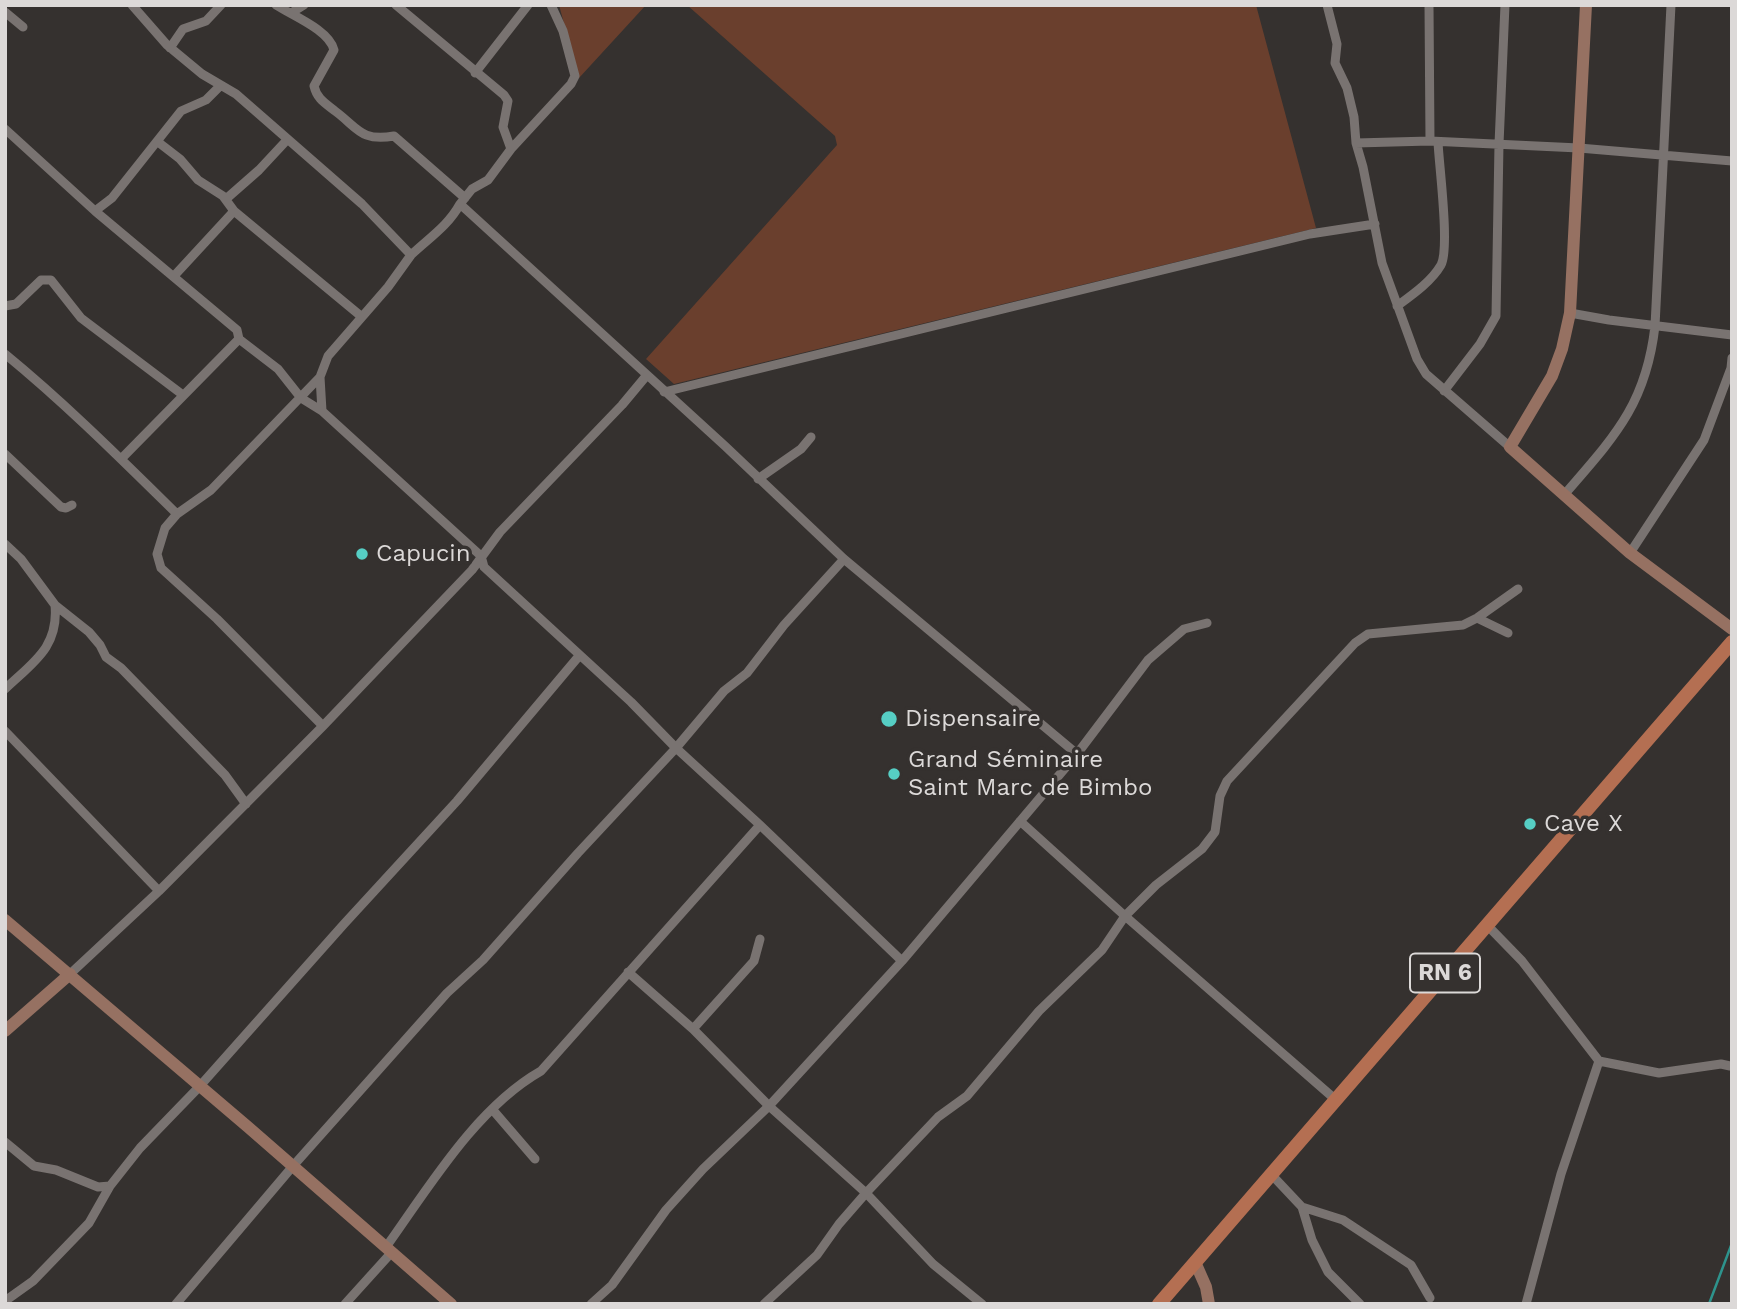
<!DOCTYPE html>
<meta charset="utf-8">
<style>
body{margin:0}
#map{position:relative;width:1737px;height:1309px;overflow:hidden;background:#35312f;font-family:"Work Sans",sans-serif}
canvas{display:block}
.frame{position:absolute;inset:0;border:7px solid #dcd9d8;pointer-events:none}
</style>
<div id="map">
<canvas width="1737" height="1309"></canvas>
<div class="frame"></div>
</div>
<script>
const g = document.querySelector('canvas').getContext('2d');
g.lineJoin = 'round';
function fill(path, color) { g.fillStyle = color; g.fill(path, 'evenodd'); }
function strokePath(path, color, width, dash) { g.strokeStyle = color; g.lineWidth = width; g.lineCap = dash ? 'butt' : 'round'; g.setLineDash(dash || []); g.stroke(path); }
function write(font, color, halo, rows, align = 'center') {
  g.font = font + ' "Work Sans",sans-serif'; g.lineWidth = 7; g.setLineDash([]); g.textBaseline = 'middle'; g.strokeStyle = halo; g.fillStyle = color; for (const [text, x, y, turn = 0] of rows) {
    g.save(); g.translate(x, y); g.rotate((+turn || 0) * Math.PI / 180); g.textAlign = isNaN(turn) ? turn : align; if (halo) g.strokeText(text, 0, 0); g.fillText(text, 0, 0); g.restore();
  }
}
const green = new Path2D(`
 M559,5H646L579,78Z
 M687,5H1256L1316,228L674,384L646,359L837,145L835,136Z`);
const stream = new Path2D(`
 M1709,1304L1732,1243`);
const street = new Path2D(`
 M132,5L167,45L202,74L236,94L362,204L411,255L388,287L328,356L320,377L211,490L177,514L165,528L157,554L161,568L217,619L323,726
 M276,5C293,16 329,30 334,50L314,86C317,99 325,103 335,111C358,128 361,142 394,136L465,198
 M396,5L504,95L508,101L503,127L511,149
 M551,5L563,31L575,76L571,84L511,149L488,180L472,189L460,204L725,446L844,559L1077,754
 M1327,5L1337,44L1335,63L1347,88L1354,117L1356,143L1363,167L1382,263L1417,359L1426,374L1510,447
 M1429,5L1430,141
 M5,12L23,27
 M291,13L304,5
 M170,48L183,29L206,21L221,5
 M475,73L528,5
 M5,129L95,211L237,330L239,339L278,369L301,398L322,411L481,556L484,567L631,702L676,748L760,825L902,961
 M158,142L180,159L198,180L223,196L234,211L362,317
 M1356,143L1430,141L1579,148L1732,161
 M226,199L259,170L286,141
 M95,211L112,198L181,111L206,100L220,86
 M411,255C429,238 448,226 460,204
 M174,276L234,211
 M5,306L16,304L41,280H51L81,318L183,395
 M1397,306C1412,295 1431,282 1441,265C1450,248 1439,165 1438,142
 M1570,313L1609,320L1732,335
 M5,354C66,404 121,459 177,514
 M320,377L322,411
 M1444,391L1480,344L1496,316L1499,144L1505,5
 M664,392L1310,234L1375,224
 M5,454L61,507L66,508L72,505
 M122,458L239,339
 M758,479L801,449L811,437
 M1564,495C1614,437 1646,405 1655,326L1671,5
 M5,544L21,559L55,605L89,632L100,645L106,657L121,668L225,775L246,804
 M1630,553L1704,440L1731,368L1732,358
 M1477,618L1508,633
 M5,689C32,663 59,648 55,605
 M5,731L159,891
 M1020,821L1125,916L1336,1100
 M1487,925L1522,961L1599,1061L1561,1174L1526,1304
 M628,972L693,1029L769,1106L866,1193L933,1264L982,1304
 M70,974L159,891L323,726L472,570L500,532L622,405L647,375
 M693,1029L754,961L760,939
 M1599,1061L1659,1073L1721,1064L1730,1066
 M492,1109L535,1159
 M5,1142L34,1166L56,1170L98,1187L110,1186
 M1270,1173L1302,1207L1343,1220L1411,1265L1430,1298
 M1302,1207L1312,1240L1328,1272L1360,1304
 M386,1247C429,1187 476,1108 541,1071L760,825
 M5,1301L33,1281L89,1223L110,1186L140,1148L199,1087L344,924L457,801L579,656
 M176,1304L293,1166L447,993L483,960L578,853L676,748L724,691L747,673L784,625L844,559
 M345,1304L392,1252
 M591,1304L612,1285L666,1210L703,1169L769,1106L902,961L1077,754L1148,660L1184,629L1207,623
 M764,1304L817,1255L839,1224L866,1193L938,1117L967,1096L1039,1011L1102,950L1125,916L1156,885L1202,849L1215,832L1220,796L1227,781L1355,643L1368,634L1463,625L1477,618L1518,589`);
const secondary = new Path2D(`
 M1586,5L1570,313L1562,349L1552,376L1510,447L1630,553L1732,629
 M5,920L248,1127L451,1304
 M5,1031L70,974
 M1195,1262L1206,1287L1209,1304`);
const primary = new Path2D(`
 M1159,1304L1732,642`);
const markers = [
 [362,554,7,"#56cec4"],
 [889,719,9,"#56cec4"],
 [894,774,7,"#56cec4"],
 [1530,824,7,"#56cec4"]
];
const shields = [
 [1445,973,70]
];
const shieldNames = [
 ["RN 6",1445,973]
];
const poiNames = [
 ["Capucin",376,554],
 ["Dispensaire",905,719],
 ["Grand Séminaire",908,760],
 ["Saint Marc de Bimbo",908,788],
 ["Cave X",1544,824]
];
fill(green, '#6a3f2d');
strokePath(stream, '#2e938c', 2.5);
strokePath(street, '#797371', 9);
strokePath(secondary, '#967162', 12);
strokePath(primary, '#b46f52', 14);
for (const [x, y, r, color] of markers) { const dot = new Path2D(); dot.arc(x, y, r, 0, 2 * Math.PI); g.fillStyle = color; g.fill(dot); strokePath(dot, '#35312f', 2.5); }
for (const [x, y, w] of shields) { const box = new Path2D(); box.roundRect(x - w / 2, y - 19.5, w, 39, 5); g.fillStyle = '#35312f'; g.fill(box); strokePath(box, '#dcd9d8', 2); }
write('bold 23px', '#dcd9d8', null, shieldNames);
write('24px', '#dcd9d8', '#35312f', poiNames, 'left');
</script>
